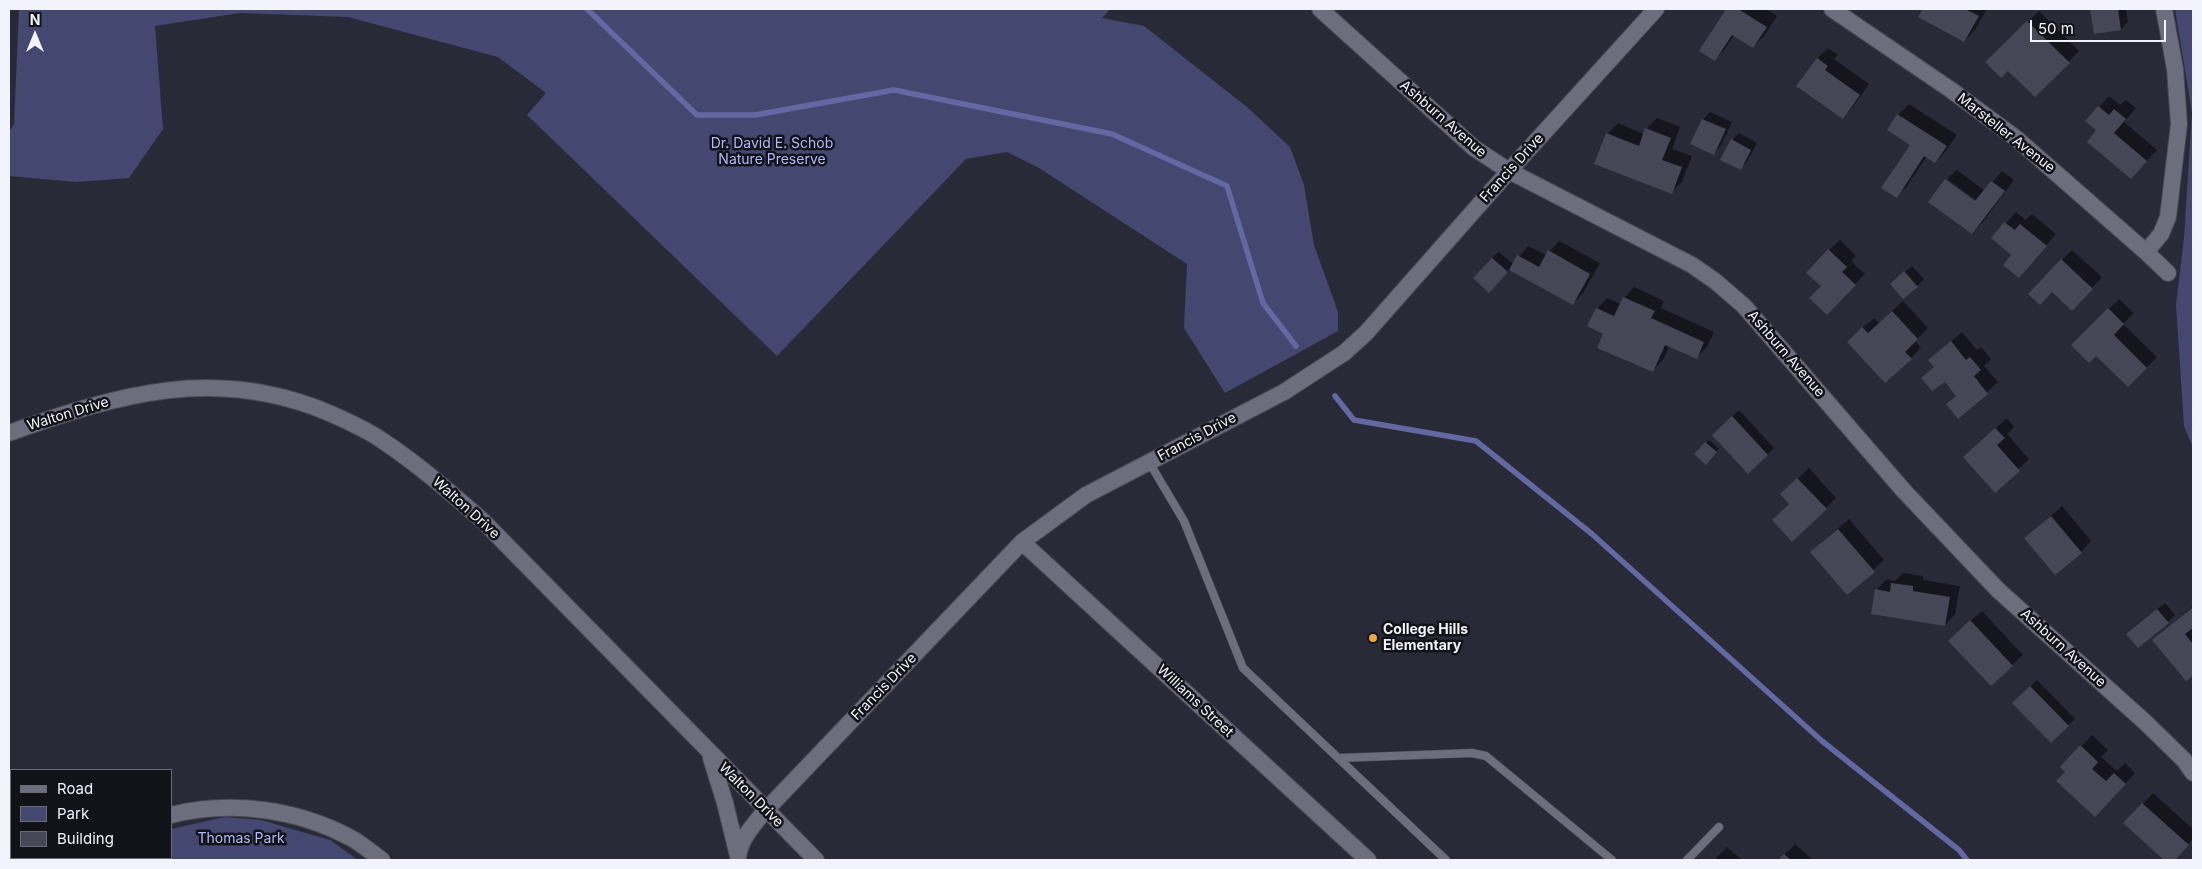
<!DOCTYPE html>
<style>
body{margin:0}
#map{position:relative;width:2202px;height:869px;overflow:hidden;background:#282a37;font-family:Inter,sans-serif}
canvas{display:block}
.frame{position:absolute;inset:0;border:10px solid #f2f3fc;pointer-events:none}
.legend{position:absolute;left:10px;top:769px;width:162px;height:90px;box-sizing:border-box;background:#121319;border:1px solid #6c6d74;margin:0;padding:6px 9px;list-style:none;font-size:15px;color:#f2f3fc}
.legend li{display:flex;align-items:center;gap:10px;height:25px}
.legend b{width:25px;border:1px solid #6c6d74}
.north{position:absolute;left:10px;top:10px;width:50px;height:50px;-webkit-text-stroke:4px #121319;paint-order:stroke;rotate:0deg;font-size:14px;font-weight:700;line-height:20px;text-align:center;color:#f2f3fc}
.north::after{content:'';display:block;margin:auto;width:18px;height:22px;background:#f2f3fc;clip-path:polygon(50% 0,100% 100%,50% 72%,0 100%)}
.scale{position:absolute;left:2030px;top:20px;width:136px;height:22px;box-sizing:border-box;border:2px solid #f2f3fc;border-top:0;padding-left:6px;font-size:15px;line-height:18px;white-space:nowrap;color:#f2f3fc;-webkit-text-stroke:4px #121319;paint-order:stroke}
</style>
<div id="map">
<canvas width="2202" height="869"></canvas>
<div class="frame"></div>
<ul class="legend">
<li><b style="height:6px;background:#6c6d7d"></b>Road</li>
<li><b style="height:14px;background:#444770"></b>Park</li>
<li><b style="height:14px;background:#464756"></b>Building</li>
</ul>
<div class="north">N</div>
<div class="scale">50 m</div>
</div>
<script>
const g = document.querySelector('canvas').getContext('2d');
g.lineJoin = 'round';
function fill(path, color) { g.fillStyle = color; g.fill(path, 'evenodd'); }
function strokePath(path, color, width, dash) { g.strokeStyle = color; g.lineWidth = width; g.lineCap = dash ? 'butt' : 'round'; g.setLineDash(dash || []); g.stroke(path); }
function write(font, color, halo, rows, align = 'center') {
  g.font = font + ' Inter,sans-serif'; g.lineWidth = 5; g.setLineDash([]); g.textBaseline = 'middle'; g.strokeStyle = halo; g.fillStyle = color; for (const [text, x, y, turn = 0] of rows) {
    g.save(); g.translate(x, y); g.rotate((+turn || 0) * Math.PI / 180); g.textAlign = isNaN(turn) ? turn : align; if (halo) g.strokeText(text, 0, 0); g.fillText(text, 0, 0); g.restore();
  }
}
const green = new Path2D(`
 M19,9H1110L1102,18L1144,26L1247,107L1290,147L1304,185L1314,245L1338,312V331L1225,393L1184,328L1187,264L1039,168L1007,152L966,159L777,356L527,115L546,93L498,57L348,17L240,13L155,26L163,129L129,178L76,182L9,176V132L14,124Z
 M2175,9H2193V447L2184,426L2176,305L2184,238L2192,113Z
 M225,817L261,820L330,840L358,860H51L53,858H171V829Z`);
const shadow = new Path2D(`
 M1727,9H1766L1777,16L1764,36L1753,46L1734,35L1725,49L1715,60L1701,51Z
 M1924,9H1987L1975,30L1964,41L1920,16Z
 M2092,9H2126L2128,22L2121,29L2095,33Z
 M2039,11L2079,51L2035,96L2008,69L1987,62Z
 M1828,48L1838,55L1834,59L1869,84L1853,107L1843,118L1818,58Z
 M2109,96L2120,105L2126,100L2136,108L2124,122L2157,150L2131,177L2098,130L2087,121Z
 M1909,104L1957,135L1946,151L1935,162L1927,156L1907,186L1896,197L1911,144L1889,130L1898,115Z
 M1710,112L1732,122L1720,147L1713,154L1692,144L1703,119Z
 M1657,118L1680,127L1672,149L1692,156L1682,182L1671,192L1607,134L1618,123L1644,134L1646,129Z
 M1739,133L1757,143L1747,162L1740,169L1732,140Z
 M1957,170L1985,191L2002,171L2014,180L1983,222L1972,233L1981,204L1947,179Z
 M2016,212L2026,220L2032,214L2056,234L2019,277L2013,255L1993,238Z
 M1840,240L1856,256L1851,261L1865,274L1837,303L1823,286L1829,250Z
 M1559,241L1600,263L1583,293L1573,304L1510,269L1496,284L1492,258L1499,252L1513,264L1528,246L1546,255Z
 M2072,250L2102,277L2082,299L2062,260Z
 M1912,266L1924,279L1917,286L1898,277Z
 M1634,287L1664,301L1661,308L1714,332L1707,347L1697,357L1670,345L1663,360L1652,371L1605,333L1597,309L1607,298L1621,304L1624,298Z
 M2119,299L2134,313L2123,324L2157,357L2128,386L2096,355L2073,345Z
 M1903,301L1928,328L1915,341L1921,347L1911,358L1859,331L1874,318L1879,323Z
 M1962,332L1977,350L1981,347L1991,359L1984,366L1998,382L1958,417L1947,404L1957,395L1945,380L1923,378L1935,366L1930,360Z
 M1739,410L1774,448L1767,455L1720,428Z
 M2007,418L2014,427L2007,434L2029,459L1995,491L1975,447Z
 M1709,440L1719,449L1706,463L1696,454Z
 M1809,468L1836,498L1826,508L1790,503L1792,484Z
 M2062,506L2091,541L2081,552L2026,538Z
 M1849,519L1884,560L1847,593L1822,542Z
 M1903,573L1923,576V580L1960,586L1955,614L1945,625L1876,590L1887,579L1895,581Z
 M2165,603L2175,615L2168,622L2135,627Z
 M2193,606V674L2186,680L2154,640Z
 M1982,611L2023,655L2012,665L1960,630Z
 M2037,680L2075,719L2051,741L2014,703Z
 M2092,735L2108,750L2101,757L2117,771L2125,763L2135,773L2105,805L2061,767Z
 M2153,793L2193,829V839L2174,860H2166L2125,823Z
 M1795,844L1813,860H1779Z
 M1727,847L1742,860H1714Z`);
const stream = new Path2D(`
 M587,9L697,115H755L894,90L1112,134L1227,186L1263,303L1296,346
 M1335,396L1354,420L1476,441L1592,534L1822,741L1959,850L1967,860`);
const building = new Path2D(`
 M1726,9H1738L1767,27L1753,48L1732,35L1715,61L1699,51Z
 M1923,9H1965L1979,16L1964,42L1918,17Z
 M2090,9H2118L2121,30L2094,34Z
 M2027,21L2070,63L2035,97L2008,71L2001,78L1985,62Z
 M1817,58L1828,66L1825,70L1860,95L1843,119L1796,86Z
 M2098,106L2109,115L2114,109L2126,119L2114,133L2147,161L2131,179L2087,142L2096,130L2085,121Z
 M1897,114L1947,146L1935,163L1924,156L1897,198L1881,188L1910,145L1887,130Z
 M1702,119L1726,129L1714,155L1690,144Z
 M1645,128L1671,138L1662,160L1682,167L1672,194L1594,164L1606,133L1639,146Z
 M1731,139L1751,150L1741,170L1720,160Z
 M1945,179L1975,201L1991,181L2005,191L1972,234L1928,202Z
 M2004,222L2015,230L2020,224L2047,246L2019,278L2003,265L2011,255L1991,238Z
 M1828,249L1847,267L1842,272L1856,285L1827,315L1809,298L1821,286L1806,273Z
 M1548,250L1590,274L1573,305L1509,270L1517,255L1539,267Z
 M1492,258L1508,272L1489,293L1473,278Z
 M2061,259L2093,289L2072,311L2052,292L2040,305L2028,294Z
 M1904,271L1918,287L1903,299L1890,284Z
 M1623,297L1655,311L1651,318L1704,342L1697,359L1665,345L1653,372L1597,348L1603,334L1587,326L1596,308L1614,316Z
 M2108,308L2124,324L2114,335L2147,368L2128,387L2096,356L2089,363L2071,345Z
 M1892,311L1918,339L1905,352L1912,359L1885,383L1847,342L1862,327L1868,333Z
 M1951,341L1966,360L1970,357L1981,370L1974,376L1988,394L1958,419L1946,404L1956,396L1945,382L1932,391L1921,378L1934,367L1928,360Z
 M1732,416L1768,455L1748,474L1712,435Z
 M1995,428L2005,438L1997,445L2020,471L1995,493L1963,457Z
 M1705,442L1717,452L1706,465L1694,454Z
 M1797,478L1827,509L1792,542L1772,520L1789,504L1780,494Z
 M2051,516L2082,553L2055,575L2024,538Z
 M1838,529L1875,572L1847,595L1810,552Z
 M1891,583L1913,586V591L1950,597L1945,626L1871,614L1875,589L1890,592Z
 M2192,608L2193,628L2185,634L2193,644V676L2186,681L2152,640Z
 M2157,609L2169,623L2138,648L2126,634Z
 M1970,620L2013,666L1991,686L1948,641Z
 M2030,686L2069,726L2051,743L2012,703Z
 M2080,745L2098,762L2092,769L2106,781L2114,773L2126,784L2095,817L2056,781L2065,772L2060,767Z
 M2142,803L2189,845L2175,860H2164L2123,823Z
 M1784,854L1791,860H1778Z`);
const lane = new Path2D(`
 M1149,462L1184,521L1243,668L1446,860
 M1339,758L1472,753L1486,756L1612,860
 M1687,860L1719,827`);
const street = new Path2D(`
 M1320,9L1474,148L1509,171L1692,265L1715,281L1744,306L1904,491L1998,590L2145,722L2184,760L2193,773
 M1832,9L1951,90L2017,139L2146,252L2168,273
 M2146,252L2161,234L2168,217L2179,124L2175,69L2164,9
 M9,433C119,394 216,365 329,413C347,421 366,429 383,441C419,465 451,493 483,521L816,860
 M1022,542L1368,860
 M711,758L725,803L738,856
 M171,815C231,800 297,809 351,838C362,844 372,853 382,860
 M15,860L19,858
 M738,860C738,841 754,824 766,810L1022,542L1086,495L1284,392L1344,353L1366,333L1509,171L1656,9`);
const markers = [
 [1373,638,5,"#f1a540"]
];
const streetNames = [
 ["Ashburn Avenue",1443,119,41],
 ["Marsteller Avenue",2006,133,38],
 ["Francis Drive",1512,168,-48],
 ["Ashburn Avenue",1786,354,49],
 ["Walton Drive",68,414,-17],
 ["Francis Drive",1197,437,-28],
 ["Walton Drive",466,508,42],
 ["Ashburn Avenue",2063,648,42],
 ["Francis Drive",884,687,-46],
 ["Williams Street",1195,701,43],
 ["Walton Drive",751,795,45]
];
const parkNames = [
 ["Dr. David E. Schob",772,144],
 ["Nature Preserve",772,160],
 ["Thomas Park",241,839]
];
const poiNames = [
 ["College Hills",1383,630],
 ["Elementary",1383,646]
];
fill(green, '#444770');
fill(shadow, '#0007');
strokePath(stream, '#6468a2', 5.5);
fill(building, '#464756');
strokePath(lane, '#474853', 9);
strokePath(street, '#474853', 18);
strokePath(lane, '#6c6d7d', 8);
strokePath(street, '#6c6d7d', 16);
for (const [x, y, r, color] of markers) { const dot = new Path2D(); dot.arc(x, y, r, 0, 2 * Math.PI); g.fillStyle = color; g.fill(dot); strokePath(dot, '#121319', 2); }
write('14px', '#f2f3fc', '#121319', streetNames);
write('14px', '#b3b9fd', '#121319', parkNames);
write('bold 14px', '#f2f3fc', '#121319', poiNames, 'left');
</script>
